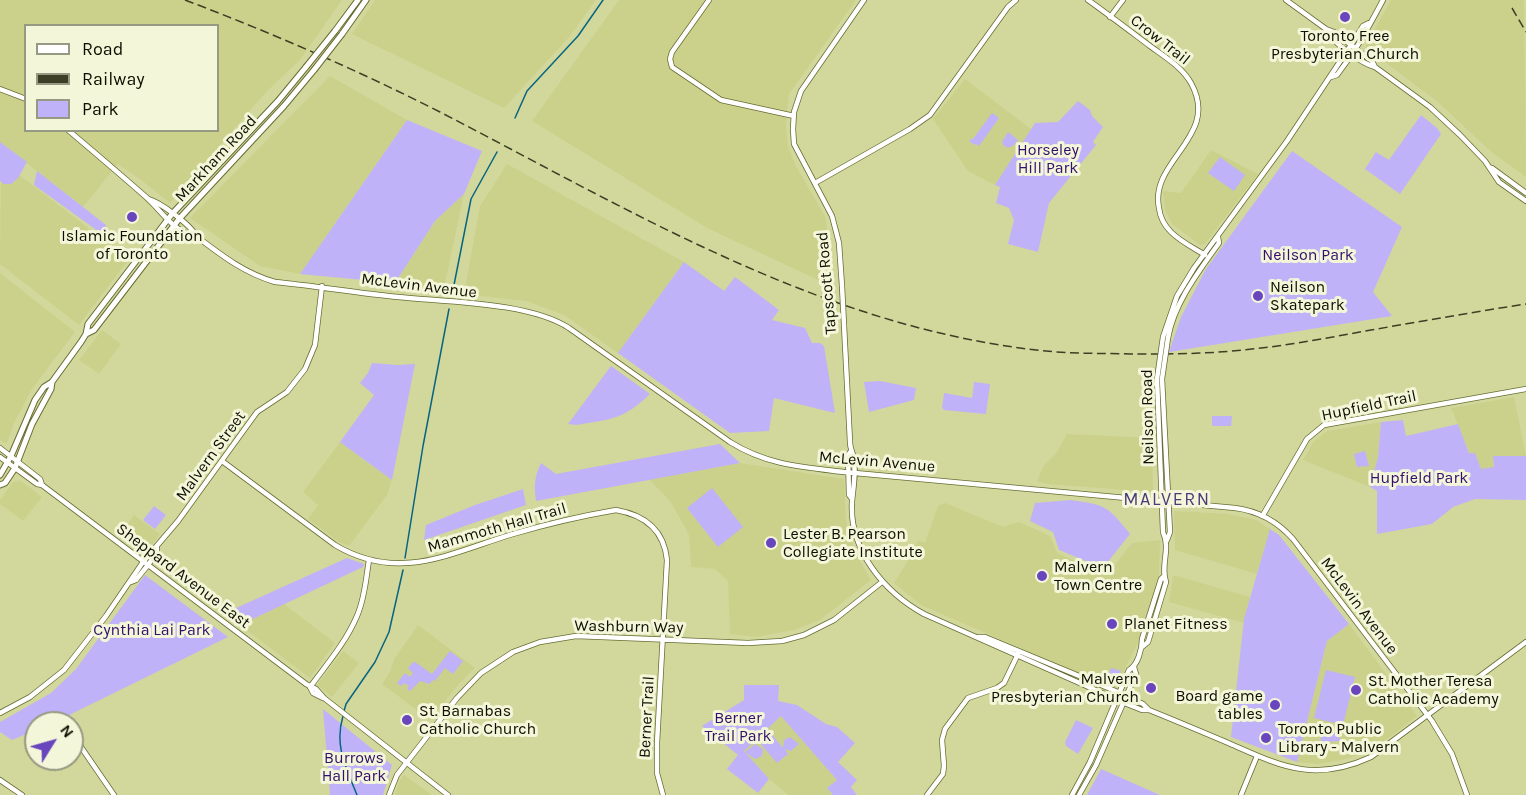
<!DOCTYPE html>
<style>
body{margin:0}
#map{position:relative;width:1526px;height:795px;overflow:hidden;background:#d2d89b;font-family:Karla,sans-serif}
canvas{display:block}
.legend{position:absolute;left:24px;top:24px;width:195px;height:108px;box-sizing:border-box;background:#f3f6d8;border:2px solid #979a82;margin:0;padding:8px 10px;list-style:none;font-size:18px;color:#0e0f00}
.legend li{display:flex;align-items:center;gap:12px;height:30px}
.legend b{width:30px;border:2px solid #979a82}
.north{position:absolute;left:24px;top:711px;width:60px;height:60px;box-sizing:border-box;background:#f3f6d8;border:2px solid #979a82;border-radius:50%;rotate:53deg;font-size:16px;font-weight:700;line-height:24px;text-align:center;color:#0e0f00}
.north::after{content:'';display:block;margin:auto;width:21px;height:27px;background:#6945be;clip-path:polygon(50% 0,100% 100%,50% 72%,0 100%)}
</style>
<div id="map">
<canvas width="1526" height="795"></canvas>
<ul class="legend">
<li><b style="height:8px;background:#fff"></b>Road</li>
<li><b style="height:8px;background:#3c3f25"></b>Railway</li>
<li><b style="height:16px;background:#bfb2f9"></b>Park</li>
</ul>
<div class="north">N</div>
</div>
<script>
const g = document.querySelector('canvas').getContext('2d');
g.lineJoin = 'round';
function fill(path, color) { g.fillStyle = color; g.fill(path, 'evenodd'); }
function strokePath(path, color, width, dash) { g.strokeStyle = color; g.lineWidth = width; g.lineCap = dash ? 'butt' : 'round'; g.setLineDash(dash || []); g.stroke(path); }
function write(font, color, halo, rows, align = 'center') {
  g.font = font + ' Karla,sans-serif'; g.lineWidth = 6; g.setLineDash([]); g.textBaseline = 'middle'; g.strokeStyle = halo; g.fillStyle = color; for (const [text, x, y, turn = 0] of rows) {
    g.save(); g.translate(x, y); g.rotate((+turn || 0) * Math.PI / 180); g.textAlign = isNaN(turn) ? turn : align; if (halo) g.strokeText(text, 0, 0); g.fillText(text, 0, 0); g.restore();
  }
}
const built = new Path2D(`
 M0,0H342L300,60L266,92L170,203L141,180L118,164L83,207L0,142ZM26,26H218V130H26Z
 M375,0H596L570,36L504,108L352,34Z
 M619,0H856L789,94L786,125L788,146L796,166L826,218L831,286L707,228L532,121Z
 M1391,0H1524L1526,177L1489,150L1439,103L1365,47Z
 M330,76L407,120L300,274L260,266L190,218Z
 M965,79L1032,130L995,185L968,171L933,119Z
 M1211,150L1258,174L1205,244L1200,245L1172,224L1165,210L1163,191L1181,193Z
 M1,161L129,259L79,325L0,264Z
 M507,164L684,262L618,353L564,315L526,301L464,294L480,206Z
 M464,194L443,293L395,283L435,221Z
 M0,273L75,332L32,389L14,423L7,443H4L0,440Z
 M102,330L121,344L99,374L79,360Z
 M1514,397L1526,456L1493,457L1494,468L1481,470L1475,454H1470L1451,408Z
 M1381,422L1378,457L1370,487L1303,460L1314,441L1327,431Z
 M1067,434L1152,438L1153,492L1047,484L1037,481L1043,467L1057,452Z
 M340,442L392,480L387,495L349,546L339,542L308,519L318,505L303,492Z
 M740,463L844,479L846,522L855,552L871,580L820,620L794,630L756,637L730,634L728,581L715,569L691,567L689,535L671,502L649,479Z
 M21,481L42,497L23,521L0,504V500L13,482Z
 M945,503L1003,527L1019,522L1026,525L1050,536L1057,553L1088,567L1099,568L1109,572L1132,543L1160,540L1159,580L1140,639L1115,689L921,605L894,583L906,564L918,540L925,543L938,506Z
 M1174,511L1228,514L1256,520L1270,529L1257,574L1175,550Z
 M134,515L160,534L148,550L122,532Z
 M1173,575L1250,597L1244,623L1169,602Z
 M284,604L335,643L310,678L240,625Z
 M1349,624L1417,716L1394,734L1367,752L1343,760L1317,764L1297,762L1327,641Z
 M418,625L475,668L458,685L430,720L382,684L390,672L394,659Z
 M343,651L359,663L332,697L317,685Z
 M781,715L837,780L827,788L833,795H788L769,779L743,751Z
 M404,775L432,795H395L399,782Z`);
const green = new Path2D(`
 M1078,101L1090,110L1092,116L1103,127L1093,142L1096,145L1049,203L1038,252L1008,244L1014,220L1009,208L996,203L1000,187L995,185L1035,123L1058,122Z
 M992,113L999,118L979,146L976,144L975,145L969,141L971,139H973Z
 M1421,115L1437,128L1441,134L1400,194L1365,169L1376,152L1389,160Z
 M407,120L482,151L464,194L435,221L395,283L300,274Z
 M1008,132L1018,140L1014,145L1008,148L1004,146L1002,142Z
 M0,142L27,162L18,178L11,184H4L0,181Z
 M1292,151L1402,227L1373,292L1392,316L1169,352L1181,317L1206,269Z
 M1220,157L1245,175L1234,191L1208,173Z
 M37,171L106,225L105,232L102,234L34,185Z
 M684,262L724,291L735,277L779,310L772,320L805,328L812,343H820L824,346L835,413L774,398L769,431L730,433L618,353Z
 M372,363L397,365L415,364L392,480L340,442L374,395L360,383L368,373Z
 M611,366L650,394C623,420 611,419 576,425L568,424Z
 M880,381L916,388L914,400L869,412L864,382Z
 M974,382L990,384L986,414L944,410L942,408L944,393L972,398Z
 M1212,416H1232L1231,426H1212Z
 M1403,420L1406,436L1458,424L1469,453H1475L1481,469L1494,467L1493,456H1526V500L1475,499L1453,507L1432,524L1377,534V491L1370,487L1378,457L1381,422Z
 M720,444L740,463L536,501C534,487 534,477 541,463L556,474Z
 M1365,451L1369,466L1357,467L1354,454Z
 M712,488L743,527L718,547L687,508Z
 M523,489L526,505L424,540L426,525L475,505Z
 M1071,500C1106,505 1108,506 1130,534L1103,568L1059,550L1053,532L1030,521L1035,503Z
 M154,506L166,515L155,529L143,520Z
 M1270,529L1279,535L1349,624L1327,641L1297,762L1231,737L1244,619Z
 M347,558L364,564L363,567L240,625L225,613Z
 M145,575L228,637L59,720L51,723H36V730L12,740L0,732V722L51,693L76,669Z
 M450,651L463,661L453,674L445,668L435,681L432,680L430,684L420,681L410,691L407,689L409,686L404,683L401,686L397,683L405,673L410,677L413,673L408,668L412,663L415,662L432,674Z
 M1111,668L1121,671L1114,685L1106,681Z
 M1326,670L1355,677L1343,725L1314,718Z
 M744,685H779L778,701L797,705L826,724L837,727L855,743L838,762L857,780L851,787L857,795H833L827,788L837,780L781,716L744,751L769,779L758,793L727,769L738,755L702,726L744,700Z
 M323,709L392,765L383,795H330Z
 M1076,720L1093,728L1078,754L1066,746L1065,742Z
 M769,731L783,748L784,740L790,737L799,744L791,751L785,749L788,754L777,763L758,741Z
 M1339,732L1340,741L1321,742L1320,733Z
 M755,744L763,749L762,756L755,759L745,752Z
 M1101,769L1160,795H1087Z`);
const stream = new Path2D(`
 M515,118L527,91L578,36L603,0
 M452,295L471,199L497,152
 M405,558L423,446L449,309
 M344,711L346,704L375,662L389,632L403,570
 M343,716C334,746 346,767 357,795`);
const tertiary = new Path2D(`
 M709,0L672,52L670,59L672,67L721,100L794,116
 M1088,0C1109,15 1130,31 1150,46C1165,57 1182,67 1191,83C1221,137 1149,160 1159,208C1160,217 1165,226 1171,232C1181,242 1194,248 1205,255
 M1110,17L1123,0
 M1351,45L1363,26L1369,23
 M1356,48C1366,32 1374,17 1383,0
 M0,89L26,99
 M68,130C94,152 120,174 146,197C160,209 175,234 196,236
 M815,183L910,129L930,115L1008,7L1016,0
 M148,199C160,202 191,225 196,236C221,255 244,273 275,282C316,286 357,293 398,297C446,302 529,302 569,328L730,442C767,465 801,467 844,472L1235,508C1259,511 1277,521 1293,539L1432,721L1452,754L1467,795
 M842,286L839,243L832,216L794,144L793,129L794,112L801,91L864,0
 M844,325L850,442C850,448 852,451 853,455C857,470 853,488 852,502C849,550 884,592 924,614L1127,704L1142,710H1149C1174,720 1200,731 1226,742C1279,765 1312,784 1371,757L1526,642
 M851,451L848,455L849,495L852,499
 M222,461L335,545C399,583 450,553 513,534C547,524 581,516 616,510C645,515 664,530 667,560L657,743V773L663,795
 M1263,515L1307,439L1324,425L1526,389
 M143,562L178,521L257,412L287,392L305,369L315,345L322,286
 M148,565L157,552V548
 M978,637H985L1113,690L1143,704L1149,710
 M310,687C327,664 346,642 357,616C365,598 366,578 369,560
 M72,734L114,795
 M389,795L397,775L457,698L481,673L513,652L540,642L576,636L748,643L782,641L804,635L834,620L882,582
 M927,795L943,774L944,766L942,740L945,729L968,698L997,688L1004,683L1018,654
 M1241,795L1257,756`);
const secondary = new Path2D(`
 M1286,0L1326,29L1334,32L1372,61L1375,67L1430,107L1460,135L1485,161L1499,182L1526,201
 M1326,30C1332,42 1362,64 1375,67
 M1331,77L1337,75L1353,53
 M1492,168L1526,193
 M1163,337L1177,296L1194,268L1287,141L1351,45
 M1168,338C1174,303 1199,271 1219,243L1218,237
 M1162,379L1170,532L1167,540
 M0,448L40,479L42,485
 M0,457L37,484L42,485L306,684L316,689L324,698L448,795
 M131,582L136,580L148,565
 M1142,647L1148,642L1166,582C1160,566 1171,549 1163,532L1157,379
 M310,687L313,693L323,698
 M0,713L30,697L64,670L106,616L143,562
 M0,780L22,795
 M1072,795L1090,762L1129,670C1138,665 1142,649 1142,639L1161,579L1164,576
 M1079,795L1096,765L1136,674L1134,667`);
const primary = new Path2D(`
 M335,31L358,0
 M342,34L366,0
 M86,334L94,330L179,219L284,106L314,70
 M0,475L11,456L35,400L44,387L52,382L81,342L86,334L88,324L172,214L278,101L306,67
 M0,485L5,483L15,468L32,424L51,389L52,382`);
const rail = new Path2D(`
 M185,0C272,33 357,70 440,112C632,211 825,329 1046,351C1074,354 1102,353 1131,354C1171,354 1212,354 1252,349C1292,345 1332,337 1371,330C1423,321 1474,312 1526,304
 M1512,8L1526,32`);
const tertiaryBridge = new Path2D(`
 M842,286L844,325`);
const secondaryBridge = new Path2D(`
 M1157,379L1163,337
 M1162,379L1168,338`);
const primaryBridge = new Path2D(`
 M306,67L335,31
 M314,70L342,34`);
const markers = [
 [1345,17,6,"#6945be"],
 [132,217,6,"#6945be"],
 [1258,296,6,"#6945be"],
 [771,543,6,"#6945be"],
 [1042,576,6,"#6945be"],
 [1112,624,6,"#6945be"],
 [1151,688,6,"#6945be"],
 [1356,690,6,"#6945be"],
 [1275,705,6,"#6945be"],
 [407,720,6,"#6945be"],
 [1266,738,6,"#6945be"]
];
const poiNames = [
 ["Toronto Free",1345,36,"center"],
 ["Presbyterian Church",1345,54,"center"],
 ["Islamic Foundation",132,236,"center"],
 ["of Toronto",132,254,"center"],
 ["Neilson",1270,287],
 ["Skatepark",1270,305],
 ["Lester B. Pearson",783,534],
 ["Collegiate Institute",783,552],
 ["Malvern",1054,567],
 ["Town Centre",1054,585],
 ["Planet Fitness",1124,624],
 ["Malvern",1139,679,"right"],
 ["Presbyterian Church",1139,697,"right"],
 ["St. Mother Teresa",1368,681],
 ["Catholic Academy",1368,699],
 ["Board game",1263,696,"right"],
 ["tables",1263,714,"right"],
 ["St. Barnabas",419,711],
 ["Catholic Church",419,729],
 ["Toronto Public",1278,729],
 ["Library - Malvern",1278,747]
];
const streetNames = [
 ["Crow Trail",1160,40,38],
 ["Markham Road",216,159,-47],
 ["Tapscott Road",827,283,-95],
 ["McLevin Avenue",419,286,7],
 ["Hupfield Trail",1369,406,-12],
 ["Neilson Road",1148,417,-91],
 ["Malvern Street",211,456,-54],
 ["McLevin Avenue",877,462,5],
 ["Mammoth Hall Trail",497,528,-16],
 ["Sheppard Avenue East",183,576,37],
 ["McLevin Avenue",1359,606,53],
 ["Washburn Way",629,627,1],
 ["Berner Trail",647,717,-87]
];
const parkNames = [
 ["Horseley",1048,150],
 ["Hill Park",1048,168],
 ["Neilson Park",1308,255],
 ["Hupfield Park",1419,478],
 ["Cynthia Lai Park",152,630],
 ["Berner",738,718],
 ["Trail Park",738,736],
 ["Burrows",354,758],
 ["Hall Park",354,776]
];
const neighbourhoodNames = [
 ["MALVERN",1167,500]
];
fill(built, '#cbd18b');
fill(green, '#bfb2f9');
strokePath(stream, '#086482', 1.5);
strokePath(tertiary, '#686c32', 6);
strokePath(secondary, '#686c32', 6);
strokePath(primary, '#686c32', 7);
strokePath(tertiary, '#fff', 4.5);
strokePath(secondary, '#fff', 4.5);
strokePath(primary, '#fff', 5);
strokePath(rail, '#3c3f25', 1.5, [9, 4.5]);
strokePath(tertiaryBridge, '#686c32', 6, []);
strokePath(secondaryBridge, '#686c32', 6, []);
strokePath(primaryBridge, '#686c32', 7, []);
strokePath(tertiaryBridge, '#fff', 4.5);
strokePath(secondaryBridge, '#fff', 4.5);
strokePath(primaryBridge, '#fff', 5);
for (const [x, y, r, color] of markers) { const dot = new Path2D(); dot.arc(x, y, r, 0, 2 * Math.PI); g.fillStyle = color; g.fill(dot); strokePath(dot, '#f3f6d8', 2); }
write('16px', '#0e0f00', '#f3f6d8', poiNames, 'left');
write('16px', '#0e0f00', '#f3f6d8', streetNames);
write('16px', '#330f6c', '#f3f6d8', parkNames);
g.letterSpacing = '1.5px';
write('18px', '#4a3c79', '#f3f6d8', neighbourhoodNames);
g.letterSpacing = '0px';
</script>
